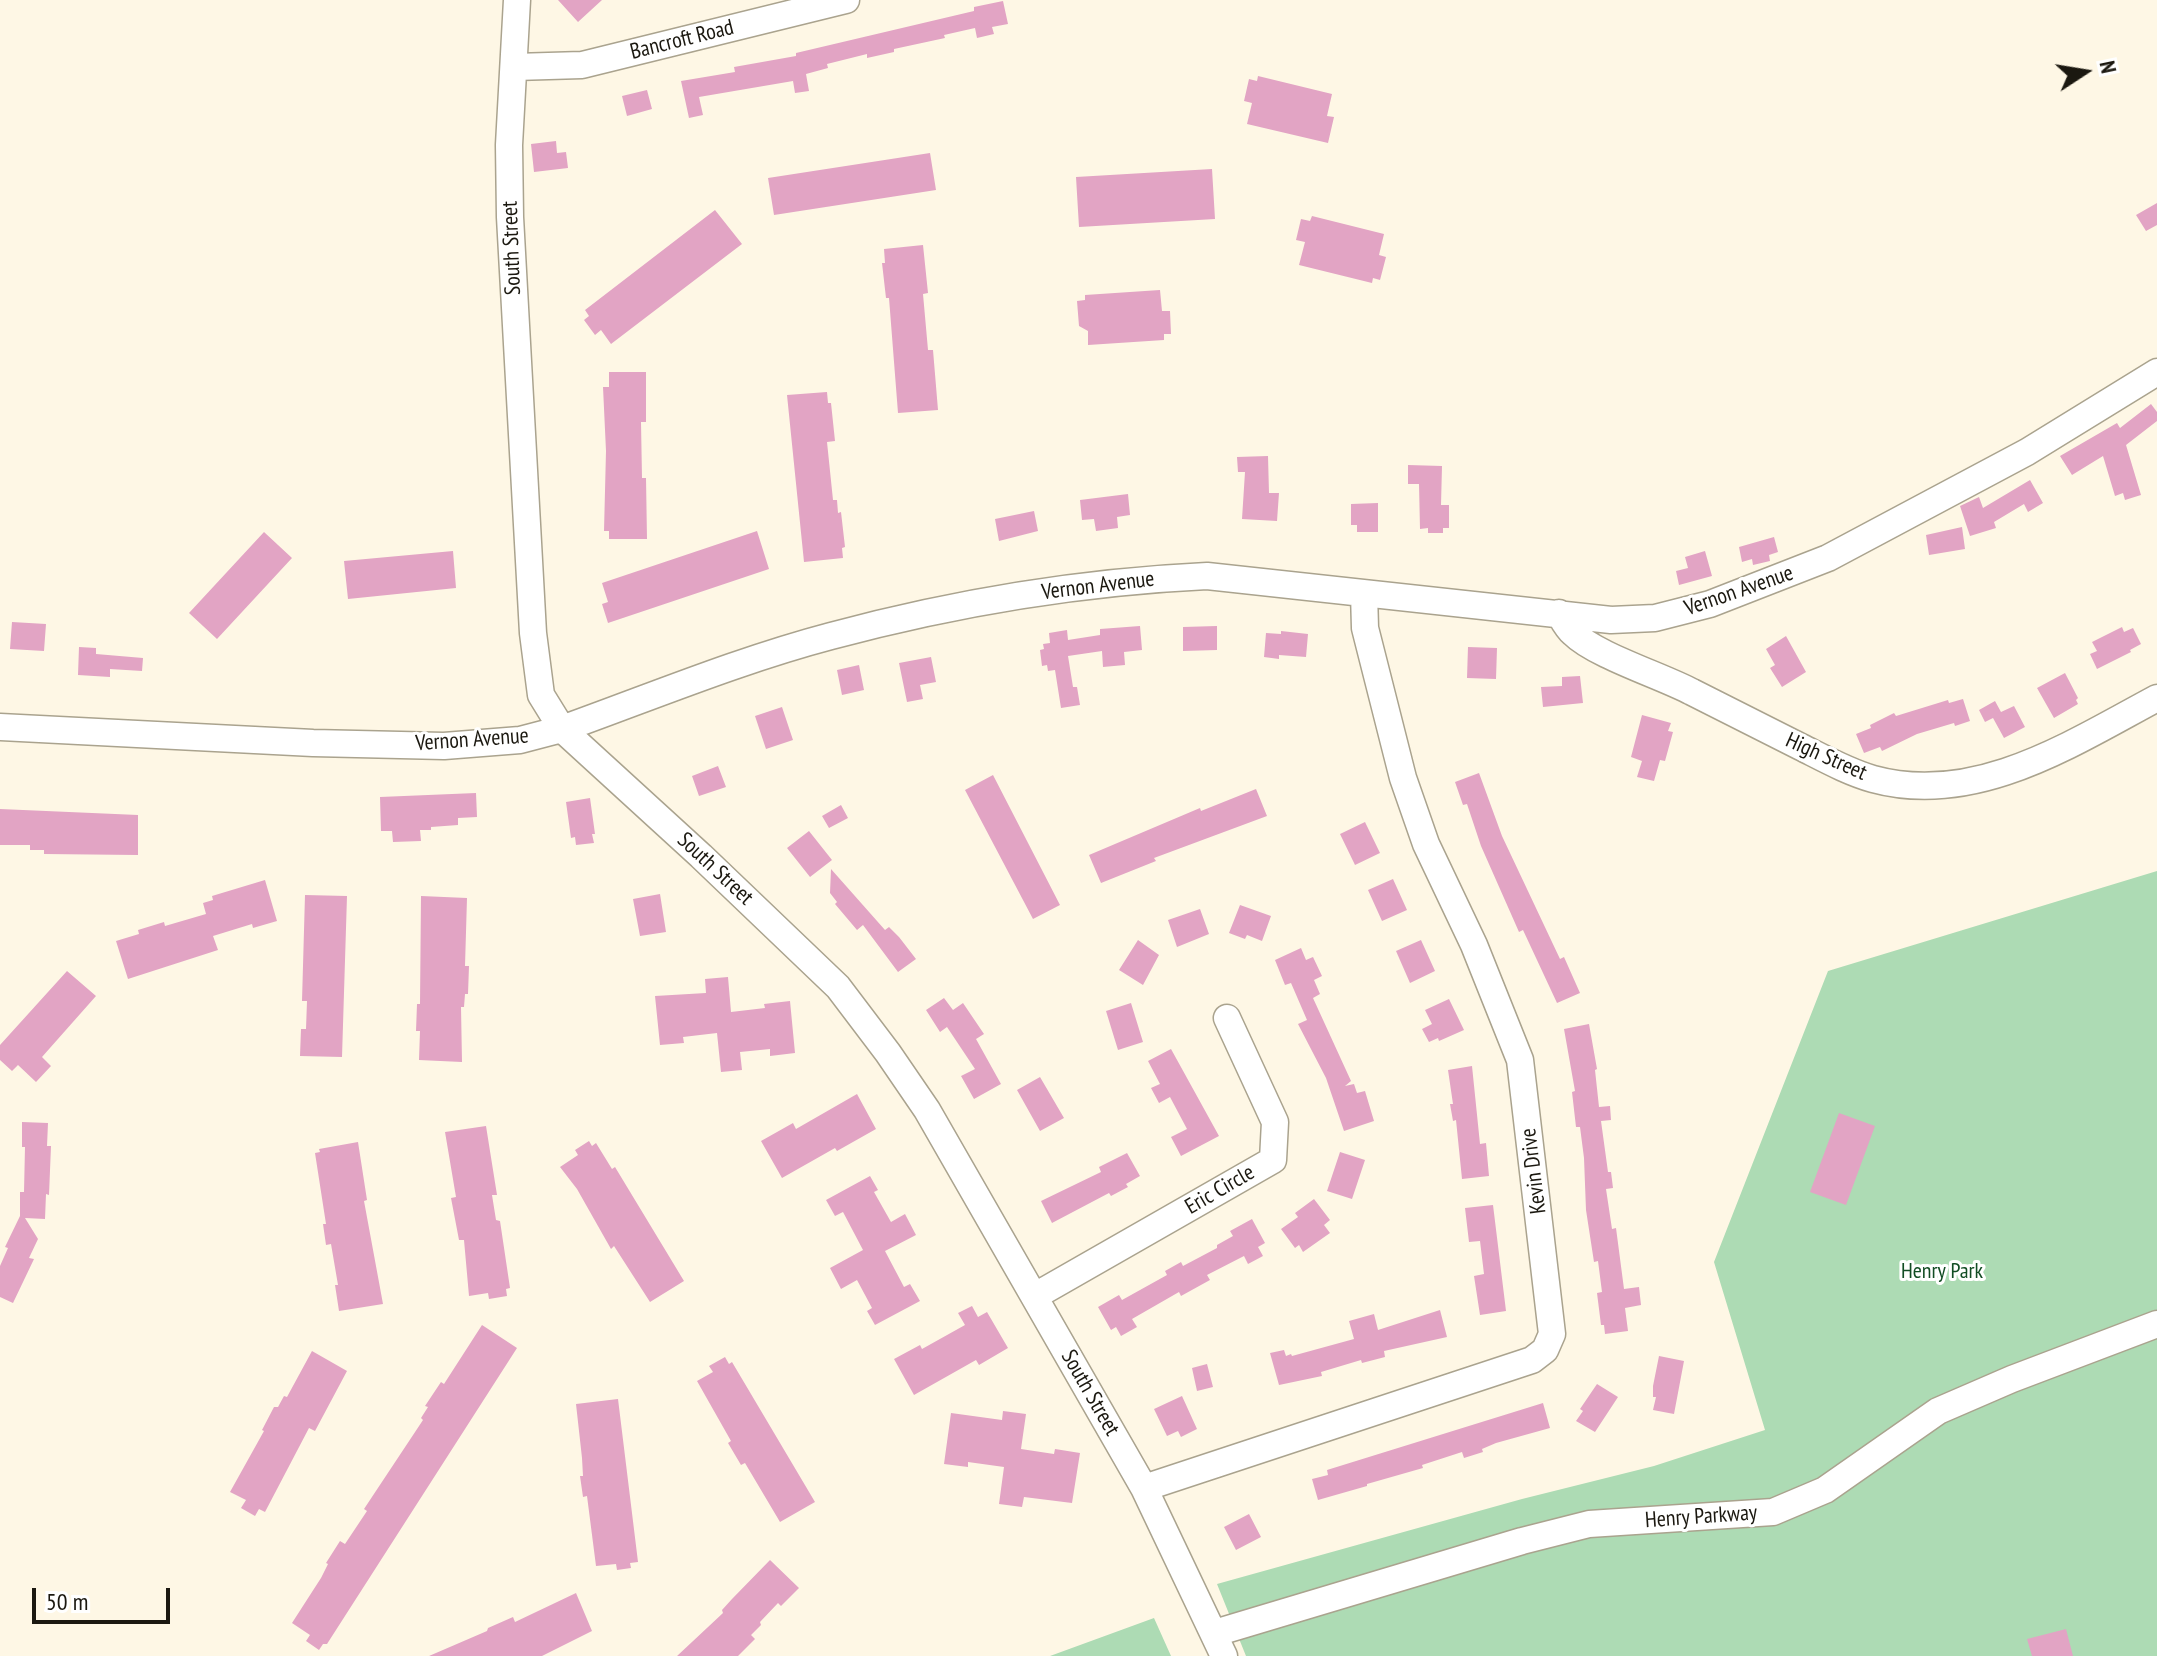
<!DOCTYPE html>
<style>
body{margin:0}
#map{position:relative;width:2157px;height:1656px;overflow:hidden;background:#fef7e5;font-family:"PT Sans Narrow",sans-serif}
canvas{display:block}
.north{position:absolute;left:2045px;top:32px;width:80px;height:80px;-webkit-text-stroke:6px #fff;paint-order:stroke;rotate:78deg;font-size:22px;font-weight:700;line-height:32px;text-align:center;color:#1b1810}
.north::after{content:'';display:block;margin:auto;width:28px;height:36px;background:#1b1810;clip-path:polygon(50% 0,100% 100%,50% 72%,0 100%)}
.scale{position:absolute;left:32px;top:1588px;width:138px;height:36px;box-sizing:border-box;border:4px solid #1b1810;border-top:0;padding-left:10px;font-size:24px;line-height:28px;white-space:nowrap;color:#1b1810;-webkit-text-stroke:6px #fff;paint-order:stroke}
</style>
<div id="map">
<canvas width="2157" height="1656"></canvas>
<div class="north">N</div>
<div class="scale">50 m</div>
</div>
<script>
const g = document.querySelector('canvas').getContext('2d');
g.lineJoin = 'round';
function fill(path, color) { g.fillStyle = color; g.fill(path, 'evenodd'); }
function strokePath(path, color, width, dash) { g.strokeStyle = color; g.lineWidth = width; g.lineCap = dash ? 'butt' : 'round'; g.setLineDash(dash || []); g.stroke(path); }
function write(font, color, halo, rows, align = 'center') {
  g.font = font + ' "PT Sans Narrow",sans-serif'; g.lineWidth = 6; g.setLineDash([]); g.textBaseline = 'middle'; g.strokeStyle = halo; g.fillStyle = color; for (const [text, x, y, turn = 0] of rows) {
    g.save(); g.translate(x, y); g.rotate((+turn || 0) * Math.PI / 180); g.textAlign = isNaN(turn) ? turn : align; if (halo) g.strokeText(text, 0, 0); g.fillText(text, 0, 0); g.restore();
  }
}
const green = new Path2D(`
 M2157,871V1656H1246L1217,1584L1522,1499L1654,1466L1765,1430L1714,1262L1828,971Z
 M1154,1618L1171,1656H1050Z`);
const building = new Path2D(`
 M558,0H602L578,22Z
 M1003,1L1008,24L992,27L994,34L977,38L975,28L944,35L945,38L894,49V52L867,58V54L827,64L828,68L806,74L809,91L795,93L793,81L699,97L703,115L689,118L681,81L735,72L734,67L796,56V53L974,11V7Z
 M1258,76L1332,94L1327,116L1334,117L1328,143L1247,124L1252,103L1244,101L1249,79L1257,81Z
 M647,90L652,109L627,116L622,96Z
 M556,141L557,153L566,152L568,168L534,172L531,144Z
 M930,153L936,190L774,215L768,178Z
 M1212,169L1215,219L1079,227L1076,177Z
 M2157,203V225L2146,231L2136,215Z
 M715,210L742,244L611,344L601,330L595,335L584,320L589,316L585,310Z
 M1312,216L1384,234L1379,255L1386,257L1380,280L1373,278L1372,283L1299,265L1305,242L1296,240L1301,219L1310,221Z
 M923,245L928,293L923,294L928,350H933L938,410L898,413L889,298H886L882,263H885L884,249Z
 M1160,290L1162,311H1170L1171,334H1164V340L1088,345V331L1079,326L1077,301L1085,300V295Z
 M609,372H646V422H641L642,478H646L647,539H609V531H604L606,451L603,387H609Z
 M827,392L828,403H831L835,441L827,442L833,500H837L838,513L841,512L845,547L842,548L843,558L804,562L787,395Z
 M2151,404L2157,412V421L2126,445L2141,495L2125,500L2123,493L2115,496L2103,456L2072,475L2060,456L2117,423L2120,428Z
 M1268,456L1269,493H1279L1277,521L1242,519L1245,472H1238L1237,457Z
 M1408,465L1442,466L1441,505H1449V528H1443V533H1428V528L1420,529L1419,484H1408Z
 M2030,480L2043,503L2028,512L2024,504L1994,522L1996,528L1970,536L1960,506L1979,497L1983,508Z
 M1128,494L1130,515L1117,517L1118,528L1096,531L1094,519L1082,520L1080,500Z
 M1378,503V532H1357V525H1351V504Z
 M1034,511L1038,531L999,541L995,519Z
 M1962,527L1965,549L1929,555L1926,535Z
 M757,531L769,569L608,623L602,604L608,602L602,583Z
 M264,532L292,558L217,639L189,613Z
 M1774,537L1778,552L1769,555L1770,561L1753,565L1752,559L1742,562L1739,547Z
 M453,551L456,588L348,599L344,561Z
 M1705,551L1712,576L1679,585L1676,571L1688,568L1685,557Z
 M12,622L46,624L44,651L10,649Z
 M1140,626L1142,650L1124,652L1125,665L1103,667L1102,651L1068,656L1073,687H1077L1080,705L1061,708L1055,670L1048,671L1047,665L1042,666L1040,650L1044,649L1043,644L1050,643L1049,633L1067,630L1068,640L1100,635V629Z
 M1217,626V650L1183,651V627Z
 M2122,627L2124,632L2133,628L2141,644L2130,650L2131,652L2097,669L2090,654L2097,651L2092,642Z
 M1281,631L1308,634L1306,657L1279,655V659L1264,657L1266,633L1281,634Z
 M1786,636L1806,672L1782,687L1770,668L1775,665L1766,649Z
 M79,647L96,648V654L143,658L142,671L110,669V677L78,675Z
 M1468,647L1497,648L1496,679L1467,678Z
 M931,657L936,682L920,685L923,699L907,702L899,663Z
 M859,665L864,690L842,695L837,670Z
 M2065,673L2078,698L2076,700L2078,704L2054,718L2037,688Z
 M1580,676L1583,703L1543,707L1541,687L1562,686V677Z
 M1963,699L1970,721L1955,726L1954,723L1917,734L1882,751L1880,747L1864,753L1856,734L1871,728L1870,725L1894,713L1896,716L1948,700L1949,703Z
 M1995,701L2001,712L2014,706L2025,727L2004,738L1993,718L1985,722L1979,710Z
 M782,707L793,740L766,749L755,716Z
 M1642,715L1671,723L1668,731L1673,732L1665,761L1660,760L1654,781L1637,777L1642,761L1631,757Z
 M718,766L726,787L699,796L692,776Z
 M1479,773L1502,836L1560,959L1564,957L1580,993L1557,1003L1523,930L1519,932L1481,846L1467,804L1463,805L1455,782Z
 M993,775L1060,905L1033,919L965,790Z
 M1256,789L1267,816L1154,858L1156,861L1101,883L1089,855L1200,808L1201,811Z
 M476,793L477,817L458,818V825L431,827V830H420L421,841L393,842L392,831H381L380,797Z
 M590,798L595,834H592L594,843L576,845L575,837L571,838L566,802Z
 M841,805L848,818L829,828L822,816Z
 M0,809L138,815V855L44,854V850H30V845H0Z
 M1365,822L1380,853L1355,865L1340,834Z
 M809,831L832,860L810,877L787,848Z
 M831,869L885,930L889,927L899,937L916,959L898,972L863,925L857,930L835,904L837,902L830,893Z
 M1393,879L1407,910L1382,921L1368,890Z
 M265,880L277,921L253,928L252,924L213,936L218,950L128,979L116,941L139,934L138,930L164,922L165,926L206,914L203,903L213,900L212,896Z
 M660,894L666,932L640,936L633,899Z
 M305,895L347,896L342,1057L300,1056L301,1029H306L307,1001H302Z
 M421,896L467,898L465,966H469L468,994H465L464,1007H461L462,1062L419,1060L420,1031H416L417,1004H420Z
 M1240,905L1271,916L1262,941L1247,935L1245,939L1229,933Z
 M1200,909L1209,934L1177,947L1168,920Z
 M1138,940L1159,955L1143,985L1119,970Z
 M1421,940L1435,971L1410,983L1396,951Z
 M1301,948L1306,960L1313,957L1322,976L1314,980L1320,994L1313,998L1351,1081L1345,1086L1354,1084L1357,1093L1365,1091L1374,1121L1344,1131L1326,1078L1298,1024L1307,1020L1291,983L1285,985L1275,960Z
 M67,971L96,996L42,1057L51,1066L36,1082L18,1065L12,1071L0,1060V1045Z
 M728,977L731,1012L765,1008L764,1004L790,1001L795,1053L770,1056V1049L740,1052L742,1070L721,1072L717,1033L683,1037L684,1043L660,1045L655,996L706,993L705,979Z
 M944,998L953,1010L963,1003L984,1034L976,1039L1001,1084L974,1099L961,1076L975,1069L947,1027L940,1032L926,1010Z
 M1449,999L1464,1030L1439,1041L1438,1038L1429,1042L1422,1029L1432,1024L1425,1010Z
 M1131,1003L1143,1042L1118,1050L1106,1011Z
 M1589,1024L1597,1069L1595,1070L1599,1107L1610,1106L1611,1120L1601,1121L1608,1172H1611L1613,1188L1606,1189L1612,1229L1616,1228L1624,1289L1639,1287L1641,1305L1625,1308L1628,1331L1605,1334L1604,1325H1601L1597,1293L1602,1292L1598,1261L1594,1262L1586,1210L1584,1158L1580,1127H1576L1572,1092L1575,1091L1564,1029Z
 M1171,1049L1219,1136L1181,1156L1171,1137L1187,1129L1170,1097L1159,1103L1151,1088L1160,1084L1148,1061Z
 M1472,1066L1480,1144L1486,1143L1489,1176L1462,1179L1456,1120L1453,1121L1450,1104H1453L1448,1070Z
 M1040,1077L1064,1118L1040,1131L1017,1090Z
 M857,1094L876,1129L837,1151L835,1148L782,1178L761,1141L793,1123L796,1129Z
 M1839,1113L1875,1126L1846,1205L1810,1192Z
 M22,1122L48,1123L47,1146H51L49,1195L46,1194L45,1219L25,1218L38,1239L29,1258L34,1259L13,1303L0,1297V1266L8,1248L5,1247L20,1216V1192H24L25,1147H22Z
 M486,1126L497,1195H492L496,1220L500,1221L510,1288L506,1289L507,1296L489,1299L488,1293L469,1296L464,1240H459L451,1198L456,1197L445,1132Z
 M589,1141L592,1146L596,1143L612,1169L615,1167L684,1281L650,1302L614,1246L611,1249L577,1189L560,1167L578,1155L575,1150Z
 M358,1142L367,1200L364,1201L383,1304L339,1311L335,1285H338L331,1244L326,1245L323,1224H326L315,1153L320,1152L319,1149Z
 M1340,1152L1365,1160L1352,1199L1327,1191Z
 M1127,1153L1140,1176L1126,1184L1128,1187L1111,1196L1109,1193L1052,1223L1041,1201L1101,1172L1099,1167Z
 M870,1176L878,1190L874,1192L891,1222L905,1214L916,1235L885,1251L904,1287L910,1284L920,1301L875,1325L867,1311L872,1308L857,1280L841,1289L830,1268L863,1250L843,1212L835,1216L826,1200Z
 M1314,1199L1330,1220L1324,1225L1330,1233L1303,1252L1299,1245L1295,1248L1281,1229L1298,1217L1295,1213Z
 M1493,1205L1506,1311L1480,1315L1474,1276L1484,1274L1480,1241L1469,1242L1465,1208Z
 M1252,1219L1265,1243L1258,1247L1263,1256L1248,1264L1244,1256L1207,1275L1210,1280L1181,1296L1179,1292L1132,1319L1137,1327L1121,1336L1116,1327L1111,1330L1098,1307L1119,1295L1122,1300L1167,1275L1165,1271L1181,1262L1183,1266L1217,1248V1245L1233,1236L1230,1231Z
 M972,1306L978,1317L987,1312L1008,1348L979,1365L976,1360L914,1395L894,1359L920,1345L922,1349L965,1325L958,1313Z
 M1440,1310L1447,1337L1384,1351L1385,1357L1362,1363L1361,1360L1321,1372L1322,1376L1279,1385L1270,1353L1284,1350L1286,1356L1291,1354L1292,1356L1354,1339L1349,1321L1374,1314L1378,1330Z
 M482,1325L517,1348L327,1644H323L319,1650L306,1641L310,1635L292,1623L321,1578L328,1564L326,1563L340,1541L345,1544L367,1511L364,1509L423,1420L421,1418L428,1407L425,1406L441,1382L444,1384Z
 M312,1351L347,1371L315,1431L309,1428L265,1512L259,1509L255,1516L241,1508L246,1500L230,1492L264,1431L262,1430L274,1407H278L284,1396L287,1397Z
 M1659,1356L1684,1361L1674,1414L1653,1410L1656,1397H1653V1386Z
 M725,1357L729,1364L732,1362L815,1502L780,1522L745,1463L741,1465L728,1443L731,1441L697,1381L713,1372L709,1366Z
 M1207,1364L1213,1387L1197,1391L1192,1368Z
 M1597,1384L1618,1397L1595,1432L1576,1421L1583,1411L1580,1409Z
 M1182,1396L1197,1429L1181,1437L1178,1431L1167,1436L1154,1409Z
 M618,1399L638,1562L630,1563L631,1568L617,1570L616,1564L596,1566L587,1496L583,1497L580,1476H583L582,1458L576,1404Z
 M1543,1403L1550,1428L1496,1443L1482,1449L1483,1452L1464,1458L1462,1452L1422,1465L1423,1468L1367,1484V1486L1318,1500L1312,1479L1328,1475L1327,1470Z
 M1003,1411L1026,1414L1021,1449L1054,1454L1055,1449L1080,1453L1072,1503L1024,1497L1022,1507L999,1504L1004,1467L968,1462V1467L944,1464L951,1413L1002,1420Z
 M1249,1514L1261,1537L1236,1550L1224,1527Z
 M770,1560L799,1588L781,1606L778,1603L760,1622L761,1625L751,1635L755,1639L738,1656H677L723,1613L722,1610L732,1599Z
 M576,1593L592,1631L542,1656H429L487,1631L488,1628L513,1617L515,1622Z
 M2066,1629L2073,1656H2032L2027,1639Z`);
const minor = new Path2D(`
 M517,0L509,145L510,217L533,633L541,695L562,729L701,856L838,987L888,1053L927,1110L1144,1488L1224,1656
 M515,67L582,65L846,0
 M1559,613C1563,620 1567,628 1573,633C1595,655 1662,676 1692,692C1728,710 1765,729 1801,747C1823,758 1848,772 1873,779C1975,807 2071,744 2157,698
 M0,727L313,743L444,746L520,740L562,729C651,697 740,660 831,636C954,603 1080,582 1207,576L1611,620L1655,618L1710,604L1828,558L2027,452L2157,372
 M1035,1296L1273,1160L1275,1122L1227,1018
 M1144,1488L1532,1360L1545,1350L1552,1334L1520,1060L1474,945L1426,844L1403,778L1365,628L1364,593
 M1215,1633L1522,1541L1589,1524L1773,1512L1825,1490L1938,1411L2012,1379L2157,1324`);
const streetNames = [
 ["Bancroft Road",682,40,-14],
 ["South Street",512,248,-92],
 ["Vernon Avenue",1098,586,-7],
 ["Vernon Avenue",1739,591,-19],
 ["Vernon Avenue",472,740,-4],
 ["High Street",1826,757,24],
 ["South Street",715,869,43],
 ["Kevin Drive",1534,1171,-97],
 ["Eric Circle",1220,1190,-30],
 ["South Street",1090,1393,60],
 ["Henry Parkway",1701,1517,-4]
];
const parkNames = [
 ["Henry Park",1942,1272]
];
fill(green, '#addbb4');
fill(building, '#e2a4c4');
strokePath(minor, '#aaa38e', 29);
strokePath(minor, '#fff', 26);
write('22px', '#1b1810', '#fff', streetNames);
write('22px', '#124d24', '#fff', parkNames);
</script>
